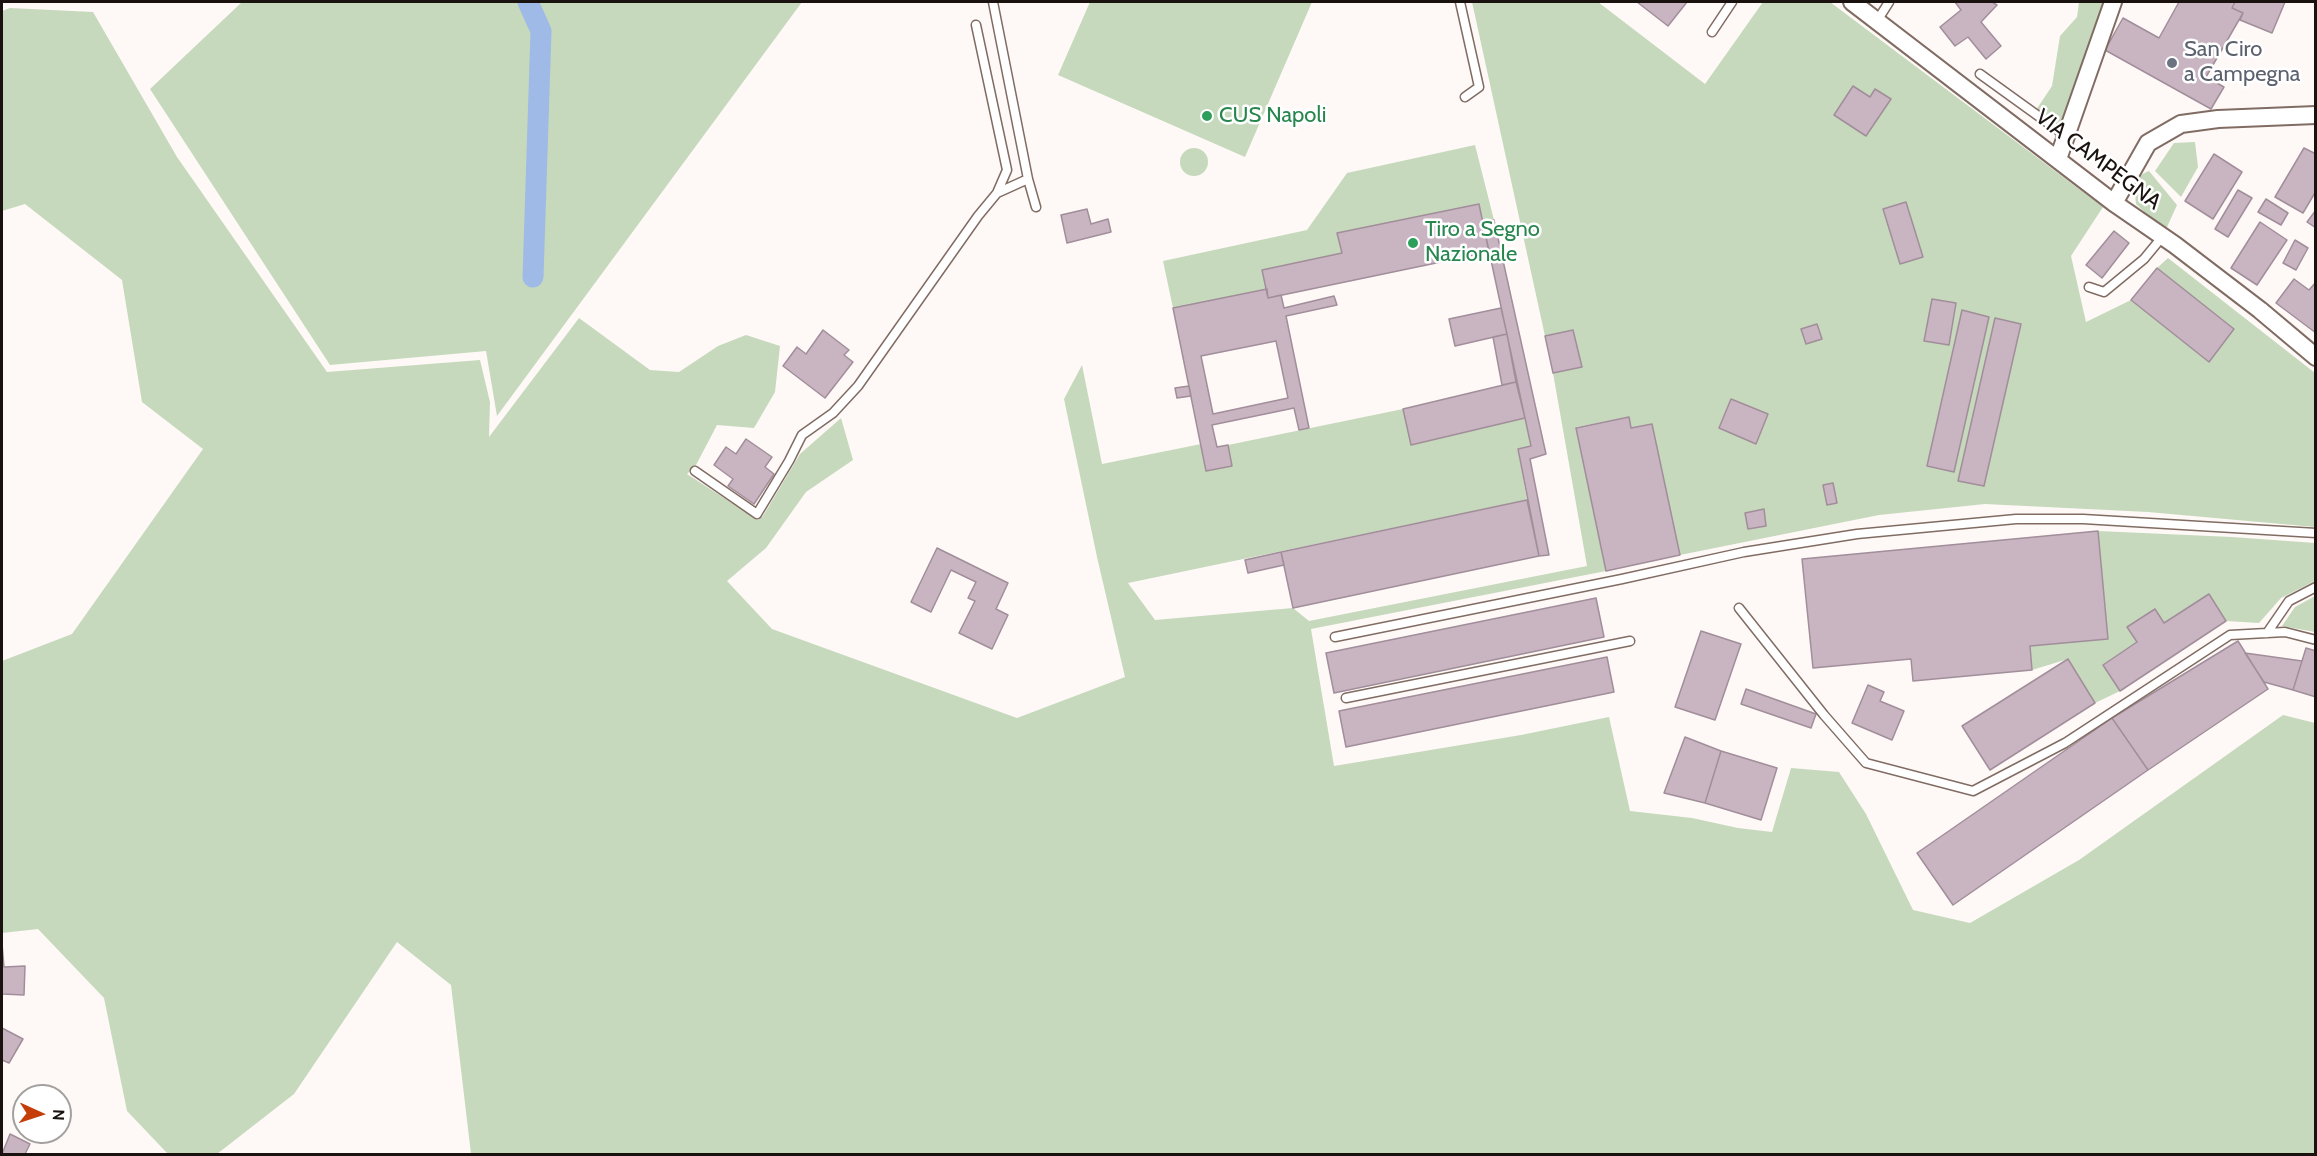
<!DOCTYPE html>
<style>
body{margin:0}
#map{position:relative;width:2317px;height:1156px;overflow:hidden;background:#fef9f7;font-family:Cabin,sans-serif}
canvas{display:block}
.frame{position:absolute;inset:0;border:3px solid #1a120f;pointer-events:none}
.north{position:absolute;left:12px;top:1084px;width:60px;height:60px;box-sizing:border-box;background:#fff;border:2px solid #a3a09f;border-radius:50%;rotate:93deg;font-size:16px;font-weight:700;line-height:24px;text-align:center;color:#1a120f}
.north::after{content:'';display:block;margin:auto;width:21px;height:27px;background:#c53e08;clip-path:polygon(50% 0,100% 100%,50% 72%,0 100%)}
</style>
<div id="map">
<canvas width="2317" height="1156"></canvas>
<div class="frame"></div>
<div class="north">N</div>
</div>
<script>
const g = document.querySelector('canvas').getContext('2d');
g.lineJoin = 'round';
function fill(path, color) { g.fillStyle = color; g.fill(path, 'evenodd'); }
function strokePath(path, color, width, dash) { g.strokeStyle = color; g.lineWidth = width; g.lineCap = dash ? 'butt' : 'round'; g.setLineDash(dash || []); g.stroke(path); }
function write(font, color, halo, rows, align = 'center') {
  g.font = font + ' Cabin,sans-serif'; g.lineWidth = 5; g.setLineDash([]); g.textBaseline = 'middle'; g.strokeStyle = halo; g.fillStyle = color; for (const [text, x, y, turn = 0] of rows) {
    g.save(); g.translate(x, y); g.rotate((+turn || 0) * Math.PI / 180); g.textAlign = isNaN(turn) ? turn : align; if (halo) g.strokeText(text, 0, 0); g.fillText(text, 0, 0); g.restore();
  }
}
const green = new Path2D(`
 M242,2H802L497,416L486,351L330,365L150,89Z
 M1090,2H1312L1245,157L1058,75Z
 M1472,2H1598L1705,84L1763,2H1830L2103,207L2071,256L2086,322L2131,300L2209,361L2234,329L2157,268L2168,258L2315,373V527L2148,512L1985,504L1879,515L1680,555L1652,424L1631,428L1628,417L1576,427L1606,571L1311,629L1334,766L1521,735L1609,717L1630,811L1692,818L1738,828L1772,832L1791,768L1839,772L1866,814L1913,910L1970,923L2079,860L2283,715L2315,723V1154H471L451,985L397,942L294,1094L217,1154H168L127,1111L104,998L38,929L2,933V661L72,634L203,449L142,402L122,280L25,204L2,211V11L10,8L93,12L177,157L327,372L480,360L490,402L489,437L579,318L650,370L679,372L718,346L746,335L780,346L775,392L754,428L717,425L696,465L687,474L758,520L763,516L800,454L841,418L853,460L806,492L766,548L727,581L772,629L1017,718L1125,677L1097,557L1064,399L1082,365L1102,464L1201,444L1207,471L1232,466L1228,445L1403,409L1411,444L1525,418L1531,446L1518,450L1527,500L1128,583L1155,620L1293,608L1309,621L1587,566L1553,373L1581,367L1573,330L1545,336Z
 M2079,2H2113L2066,136L2034,113L2052,86L2060,36L2077,17Z
 M2195,142L2198,167L2181,197L2155,171L2174,143Z
 M1475,145L1494,220L1483,223L1479,204L1338,233L1342,253L1263,270L1267,289L1173,308L1163,261L1307,230L1347,173Z
 M1180 162a14 14 0 1 1 28 0a14 14 0 1 1-28 0Z
 M2149,171L2177,205L2163,236C2153,224 2148,214 2136,204C2135,187 2131,178 2149,171Z
 M2098,531L2232,537L2315,543V581L2281,598L2259,623L2226,621L2209,594L2164,623L2154,609L2127,627L2137,642L2103,665L2120,691L2095,703L2068,659L2032,670L2030,646L2108,638Z
 M2315,596V632L2282,626L2295,607Z`);
const canal = new Path2D(`
 M528,2L541,31L533,277`);
const building = new Path2D(`
 M1637,2H1687L1668,26Z
 M1955,2H1992L1997,5L1981,22L2001,46L1986,59L1968,37L1955,46L1940,27L1961,10Z
 M2179,2H2235L2232,8L2243,13L2206,77L2224,87L2211,109L2105,50L2123,18L2159,38Z
 M2235,2H2285L2272,33L2240,20L2243,13L2232,8Z
 M1853,86L1870,97L1875,89L1891,99L1866,136L1834,115Z
 M2304,148L2316,154V191L2303,213L2275,197Z
 M2214,154L2242,172L2213,219L2185,201Z
 M2238,190L2252,198L2228,237L2215,229Z
 M2266,199L2288,213L2281,225L2258,212Z
 M1906,202L1923,257L1900,264L1883,209Z
 M1479,204L1489,252L1268,298L1262,270L1342,253L1337,233Z
 M1087,209L1091,224L1108,219L1111,232L1067,243L1061,215Z
 M2316,210V228L2307,222Z
 M1494,220L1546,454L1530,459L1549,555L1539,556L1518,449L1531,446L1483,223Z
 M2260,222L2287,240L2257,285L2231,268Z
 M2114,231L2129,243L2102,278L2086,265Z
 M2295,240L2308,248L2296,270L2283,263Z
 M2157,268L2234,329L2209,362L2131,300Z
 M2294,279L2309,290L2316,282V333L2276,303Z
 M1267,289L1268,298L1281,295L1284,308L1334,296L1337,305L1286,316L1309,428L1299,430L1294,408L1212,425L1217,447L1228,445L1232,466L1206,471L1173,308ZM1276,341L1288,398L1213,414L1201,356Z
 M1932,299L1956,303L1949,345L1924,341Z
 M1501,308L1507,334L1455,346L1449,319Z
 M1962,310L1989,317L1954,472L1927,466Z
 M1995,318L2021,324L1984,486L1958,481Z
 M1817,324L1822,339L1806,344L1801,329Z
 M823,330L849,350L844,355L853,362L825,398L783,366L797,347L806,354Z
 M1573,330L1582,367L1553,373L1545,336Z
 M1507,334L1516,382L1502,385L1493,337Z
 M1516,382L1525,418L1411,445L1403,409Z
 M1189,386L1191,396L1177,398L1175,388Z
 M1731,399L1768,414L1756,444L1719,428Z
 M1629,417L1631,428L1652,424L1680,555L1606,571L1576,428Z
 M746,439L772,457L765,467L774,474L754,504L728,486L733,479L714,465L726,447L736,454Z
 M1833,483L1837,503L1827,505L1823,485Z
 M1527,500L1539,556L1293,608L1281,552Z
 M1764,509L1766,526L1748,529L1745,513Z
 M2098,531L2108,639L2030,646L2032,670L1913,681L1911,659L1813,668L1802,559Z
 M937,548L1008,583L996,609L1008,615L992,649L959,633L975,601L968,598L976,582L951,570L931,612L911,602Z
 M1281,552L1284,565L1248,573L1245,560Z
 M2209,594L2226,621L2120,691L2103,665L2137,642L2127,627L2155,609L2164,623Z
 M1596,598L1604,637L1334,693L1326,653Z
 M1701,631L1741,644L1715,720L1675,707Z
 M2238,641L2268,689L2148,770L2112,718Z
 M2306,648L2316,651V697L2293,690Z
 M2245,653L2302,661L2293,690L2264,682Z
 M1607,657L1614,692L1346,747L1339,711Z
 M2068,659L2095,703L1990,770L1962,726Z
 M1868,685L1884,692L1880,701L1904,711L1892,740L1852,723Z
 M1746,689L1816,714L1811,728L1741,704Z
 M2112,718L2148,770L1953,905L1917,853Z
 M1685,737L1721,751L1705,803L1664,793Z
 M1721,751L1777,768L1761,820L1705,803Z
 M2,944L4,967L25,966L24,995L2,994Z
 M2,1028L23,1039L9,1063L2,1060Z
 M10,1134L30,1144L25,1154H2Z`);
const lane = new Path2D(`
 M993,2L1028,179L1036,207
 M1460,2L1479,87L1465,97
 M1877,21L1889,2
 M976,25L1007,170L997,193
 M1712,32L1732,2
 M1980,74L2066,136
 M2089,287L2104,292L2144,259L2163,236
 M695,471L757,514L789,461L802,435L833,413L858,386L978,216L997,193L1028,179
 M1739,608L1824,715L1866,763L1973,791L2065,743L2230,635L2285,632L2316,640
 M2267,633L2289,601L2316,587
 M1335,637L1622,579L1744,552L1857,534L2016,519H2083L2316,533
 M1346,698L1630,641`);
const street = new Path2D(`
 M1852,2L2114,203L2175,245L2260,310L2316,357
 M2058,159L2113,2
 M2114,203L2148,143L2181,124L2218,119L2316,115`);
const markers = [
 [2172,63,6,"#6b7280"],
 [1207,116,6,"#2e9e5b"],
 [1413,243,6,"#2e9e5b"]
];
const worshipNames = [
 ["San Ciro",2184,50],
 ["a Campegna",2184,75]
];
const leisureNames = [
 ["CUS Napoli",1219,116],
 ["Tiro a Segno",1425,230],
 ["Nazionale",1425,255]
];
const streetNames = [
 ["VIA CAMPEGNA",2098,160,37]
];
fill(green, '#c6d9bc');
strokePath(canal, '#9fbae6', 21);
fill(building, '#c9b5c2');
strokePath(building, '#a18e9a', 1.5);
strokePath(lane, '#816c63', 11);
strokePath(street, '#816c63', 20);
strokePath(lane, '#fff', 8);
strokePath(street, '#fff', 16);
for (const [x, y, r, color] of markers) { const dot = new Path2D(); dot.arc(x, y, r, 0, 2 * Math.PI); g.fillStyle = color; g.fill(dot); strokePath(dot, '#fff', 2); }
write('22px', '#5b616d', '#fff', worshipNames, 'left');
write('22px', '#27864d', '#fff', leisureNames, 'left');
write('22px', '#1a120f', '#fff', streetNames);
</script>
